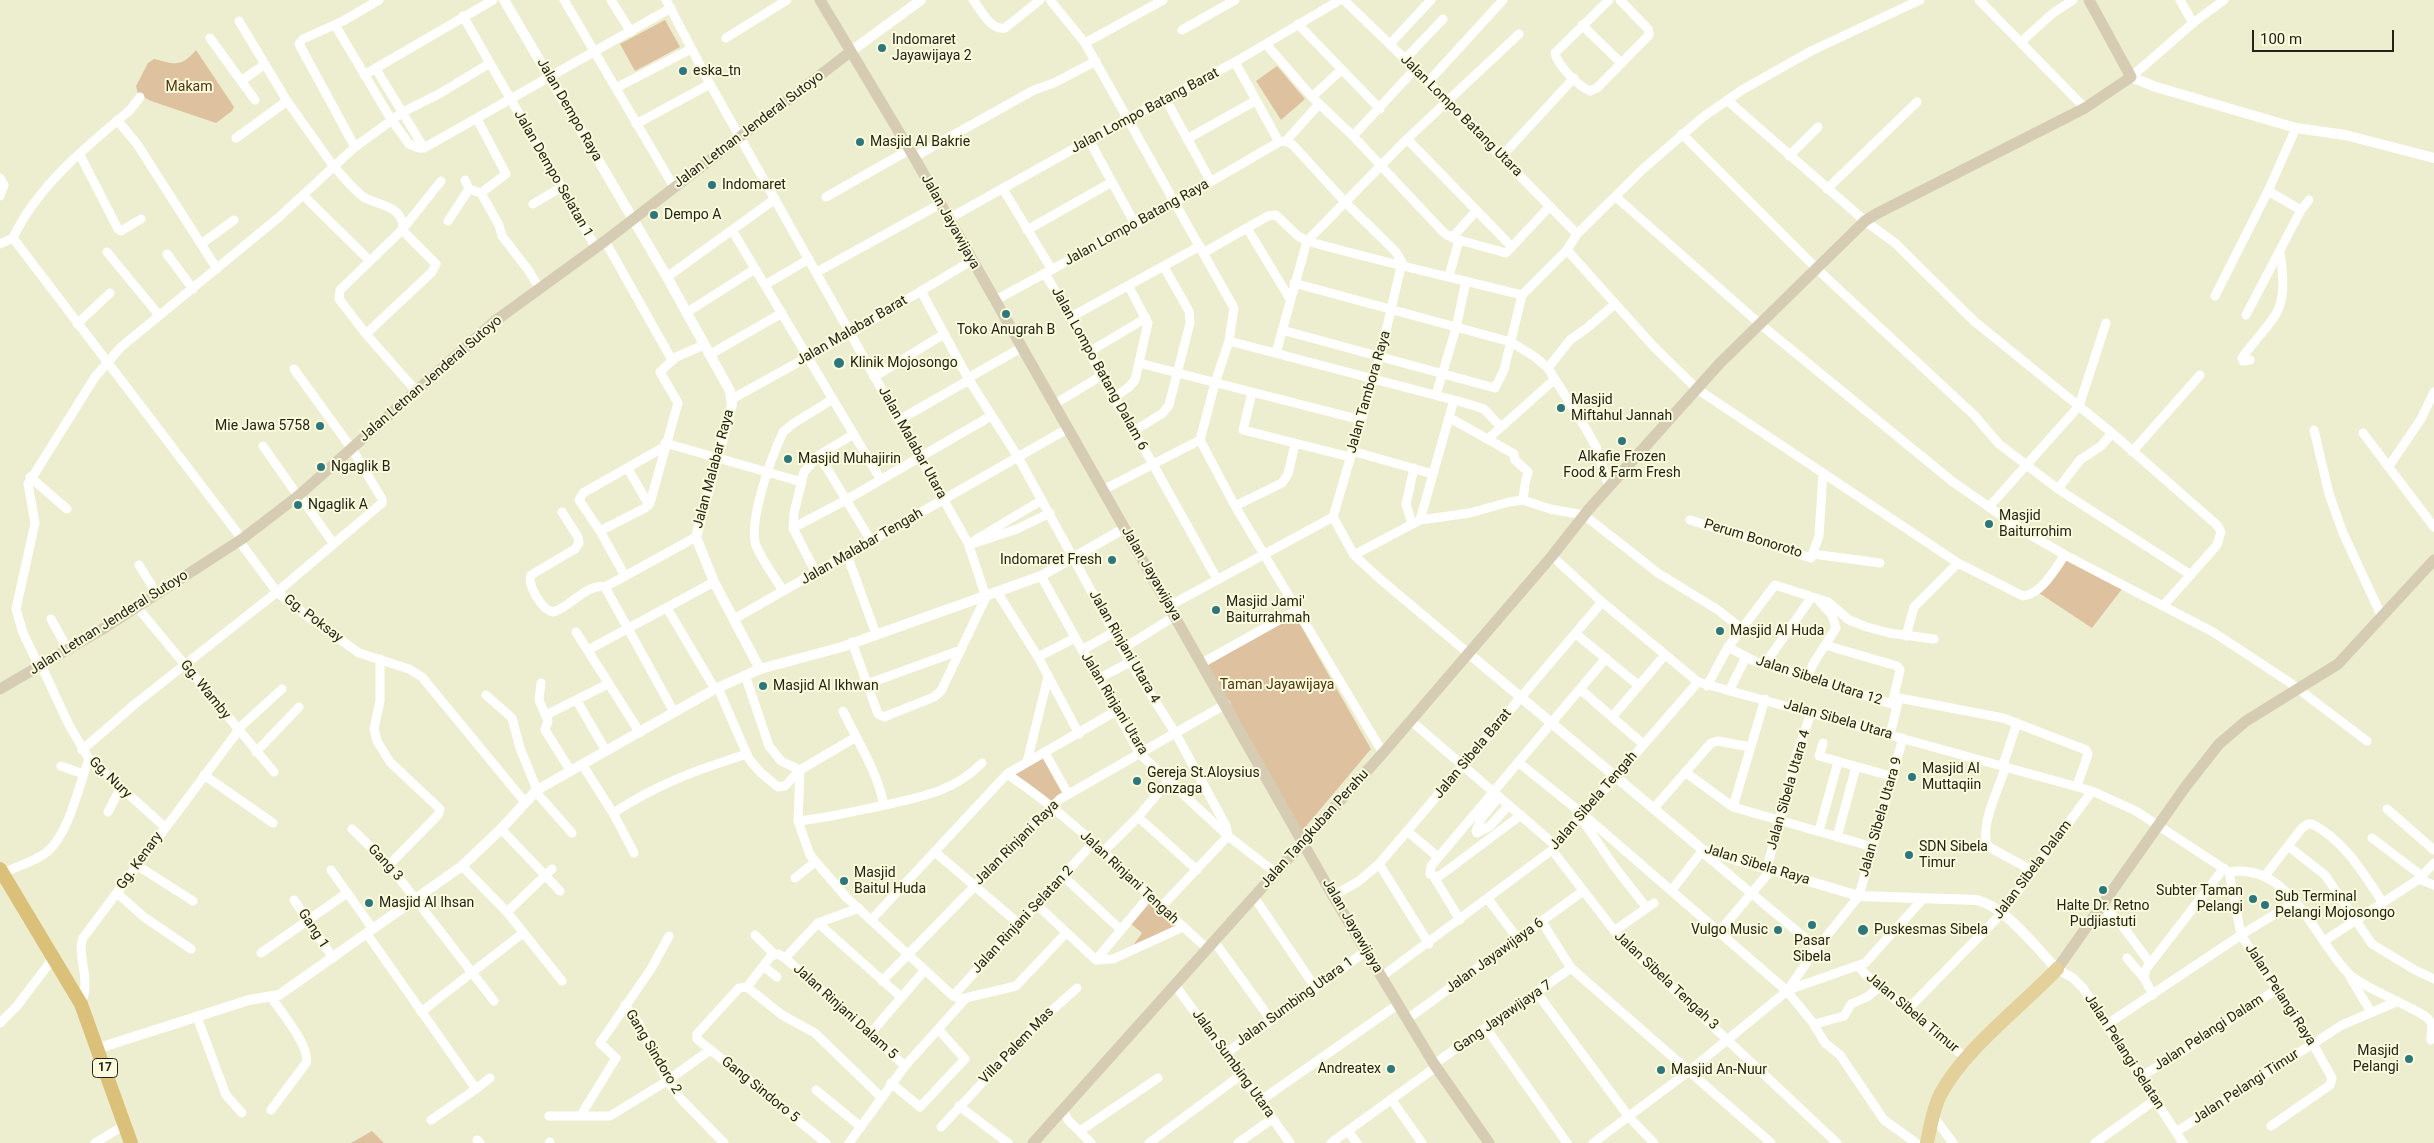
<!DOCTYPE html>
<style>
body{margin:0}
#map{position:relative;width:2434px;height:1143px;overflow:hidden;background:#edeecf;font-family:Roboto,sans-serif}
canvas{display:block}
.scale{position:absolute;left:2252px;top:30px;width:142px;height:22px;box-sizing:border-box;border:2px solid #222216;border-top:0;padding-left:6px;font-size:15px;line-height:18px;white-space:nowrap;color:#222216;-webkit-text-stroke:4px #fafbdc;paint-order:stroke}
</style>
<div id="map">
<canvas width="2434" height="1143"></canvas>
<div class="scale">100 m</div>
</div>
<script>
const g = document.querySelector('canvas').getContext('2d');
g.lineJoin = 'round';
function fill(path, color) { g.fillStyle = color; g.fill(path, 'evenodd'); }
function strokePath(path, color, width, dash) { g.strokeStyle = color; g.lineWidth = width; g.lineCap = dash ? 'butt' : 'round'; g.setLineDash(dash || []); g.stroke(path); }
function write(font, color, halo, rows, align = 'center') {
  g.font = font + ' Roboto,sans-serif'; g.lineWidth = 4; g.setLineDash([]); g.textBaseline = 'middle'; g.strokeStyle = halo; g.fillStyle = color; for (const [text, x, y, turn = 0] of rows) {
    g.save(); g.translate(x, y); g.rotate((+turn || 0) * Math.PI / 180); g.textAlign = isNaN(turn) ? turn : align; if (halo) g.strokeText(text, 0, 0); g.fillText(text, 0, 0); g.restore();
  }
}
const green = new Path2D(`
 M665,20L680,47L635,71L620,44Z
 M196,50L234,107L232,111L216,123L151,101L138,94L136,86L148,63L154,59C174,64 181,68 196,50Z
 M1277,66L1305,99L1281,120L1256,81Z
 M2066,557L2122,589L2092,628L2039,593Z
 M1294,614L1371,749L1302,831L1208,665Z
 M1044,757L1064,794L1050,805L1011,774Z
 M1150,900L1178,926L1131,948L1142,933L1131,924Z
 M372,1131L384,1143H351Z`);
const minor = new Path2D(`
 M564,0L674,187
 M611,0L631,32
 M666,0L710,84L968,543L986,597L941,691L934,697L884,717L878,714L852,642
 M973,0C981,10 991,31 1005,28L1040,0
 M1050,0L1085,43L1234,308L1229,341L1215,383L1200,440
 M1344,0L1405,59L1577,234
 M1609,0L1555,53C1558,66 1578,86 1590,91L1597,88L1649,35L1648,29L1620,0
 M1979,0L2085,108
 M2180,0L2193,23
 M463,16L596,248
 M239,21L287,101L334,167
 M1298,24L1380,109
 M335,25L391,119L409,144L419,148H424L671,8
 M1582,25L1621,63
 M1182,30L1235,0
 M210,38L255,100
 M726,38L787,0
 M2021,42L2053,13L2073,0
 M1085,43L1163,0
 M1266,44L1312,97L1353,136L1445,234L1459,240L1506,253L1550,206
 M1390,44L1431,0
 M1405,59L1443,19
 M1235,62L1279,142
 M376,69L424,148
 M364,75L493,0
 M2131,77L2193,23L2224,0
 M241,81L264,65
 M1428,82L1503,0
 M616,88L691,49
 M1312,97L1341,70
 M1166,100L1211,182
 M1727,100L1865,221L1895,243L1974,321L2112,433L2217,525L2221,532L2217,545L2163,606
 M477,119L506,174L481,193
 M117,120L137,144L217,269
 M636,124L710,84
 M1682,134L1817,269L1974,415L1999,444L2058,489L2191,575
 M1353,136L1415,69
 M236,138L287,101
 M1187,139L1255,101
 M1407,139L1512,247
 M1089,140L1135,224
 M1286,141L1319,104
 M355,147L299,44L303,39L343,21L379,0
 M80,155L118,229L121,231L141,219
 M1789,156L1818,127
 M914,157L1034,90L1054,83L1096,61
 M1501,157L1574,78
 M337,170C345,179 353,189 362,196C377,206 396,203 403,223L402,230L436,264L432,272L366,334
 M0,178L4,185L0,196
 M465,180L469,189L481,193L499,225L502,236L529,271L539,288
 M1003,189L1052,270
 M1827,189L1917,102
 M826,197L909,150
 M1616,197L1760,324L1953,482L2022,530L2065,555L2213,632L2289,682L2367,741
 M307,199L370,261
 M533,204L560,188
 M2301,210L2309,200
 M948,219L1127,119L1235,62L1340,0
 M448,221L469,189
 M1247,228L1290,299
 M732,230L881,480
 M1027,230L1112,182
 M13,238L242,539
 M13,238C37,186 87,146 130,110L140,97
 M1452,238L1476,211
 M605,241L672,360
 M0,244L13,238
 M201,244L234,220
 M1567,250L1654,347L1697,389L1958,563L2023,596C2042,594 2055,569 2065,555
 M107,252L158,314
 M1203,253L1268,216L1276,215L1298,236L1307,241C1378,261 1450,277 1522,295L1567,250L1577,234L1643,169L1703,117L1742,90L1811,51L1920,0
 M167,254L193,289
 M817,272L940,204
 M1045,274L1071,317L1106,385L1150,459L1217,579
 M1449,276L1459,240
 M667,277L775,199
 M1294,283L1511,342L1535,357L1548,368L1586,429L1596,447L1609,486
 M765,285L809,259
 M921,291L969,380L1018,457L1130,662L1176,734L1226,826L1228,836L1162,906
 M2215,296L2268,191L2296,128
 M994,301L1174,203L1279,142L1286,141L1293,145L1345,202L1395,251L1402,262L1380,357L1333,517
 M686,313L755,269
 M2246,315L2301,210L2268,191
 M1071,317L1200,246
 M77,324L110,293
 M1282,330L1495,388L1504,370L1522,295
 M1229,341L1465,403L1484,409L1501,427
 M1089,352L1146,318
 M1276,353L1307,241L1407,139L1519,34
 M709,355L782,313
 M2250,360L2243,361L2242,358C2252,343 2266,330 2276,314C2287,295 2282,271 2280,251
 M1139,363L1361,420
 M1548,368L1570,340L1587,328L1615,304
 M874,377L944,334
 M968,378L1021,348
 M417,392L366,334L339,299L340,290L402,230L441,181
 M1252,393L1243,430L1350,457
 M1436,395L1456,328L1466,281
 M1113,398L1129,387L1135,380L1148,323L1129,287
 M732,399L851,333L971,261
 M1053,405L1101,376
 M1450,418L1514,454L1515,460L1528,472L1525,484L1523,500
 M899,420L969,380
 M2314,430L2329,494L2343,533L2382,617
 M1134,431L1163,413L1169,405L1190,323L1189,311L1164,267
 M2363,433L2434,527
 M1490,437L1555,379
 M1200,440L1235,506L1383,753
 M665,443L802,482
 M263,446L298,496
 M1352,451L1433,474
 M2132,452L2200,375
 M819,455L871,541
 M2389,466L2421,419L2434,392
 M628,469L649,505
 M30,477L67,509
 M2058,489L2080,460L2101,446L2112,433
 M1103,490L1200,440
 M299,495L331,540
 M1235,506L1282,483L1288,474L1295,444
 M1989,507L2079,406L2106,323
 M562,512L578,537L579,543L575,549L531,575C527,585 542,610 553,612C570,608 586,583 605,587
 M1333,517L1354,555L1380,579L1468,653
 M1420,520L1470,513L1509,502L1523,500L1550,509L1584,515L1658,573L1718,610L1742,629
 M1690,520L1811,558L1819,536L1823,473
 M1412,524L1406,504L1414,468
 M793,528L846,500L991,416
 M600,531L645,508L650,503L678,403L660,372L676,357L704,345
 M975,540L1042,500
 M239,541L277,592L303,613L359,653L409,669L422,677L524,801
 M969,545L1017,529L1050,513
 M1813,554L1880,563
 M847,555L876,634
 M1354,555L1420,520L1454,400
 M1552,556L1602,602L1698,682L2092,791L2136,811L2229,872L2241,935L2313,1044L2332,1078L2330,1085L2271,1126
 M139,565L157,594
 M816,573L793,528L794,513L804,472L819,455L854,434
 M625,576L600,531L579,500L583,493L664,447
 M1041,576L1140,754L1228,836L1276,873
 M783,591C775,577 764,563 757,548C746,525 772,456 783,432L794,423L833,399
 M997,592L1038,657L1079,734
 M1169,606L1333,517
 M137,607L274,772
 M667,608L715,689
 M51,619L68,650
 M734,619L1067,429
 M576,632L640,733
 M1576,634L1638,685
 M1906,636L1914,607L1958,563
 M1825,645L1897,666L1900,670L1892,704
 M1728,647L1754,661L1892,704
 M1122,649L1175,616
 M588,650L714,582
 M1082,650L1114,632
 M1038,657L1075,638
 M380,659V701L374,729L377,741L390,762L440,809L438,815L389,865
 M1202,663L1297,610
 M1765,664L1811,598
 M41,665L69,725L89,759L165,827
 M39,666L23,633L16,609L35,523L28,484L95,377L121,347L278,218L355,147L403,112L439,94L490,63
 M745,675L769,746L781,761L800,770L798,821L810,855L846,897L953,996L961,999L1016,986L1066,933
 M1808,676L1813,664L1836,628L1832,615L1820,602
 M1098,679L1130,662
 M541,683L539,700L548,721L545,730L570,770
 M867,684L961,650
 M1707,686L1728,647L1775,585L1828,602L1849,620L1867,627L1889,633L1934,639
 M718,688L749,759L760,772L778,787L785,786L800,770L856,737
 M1580,689L1643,744
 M1729,691L1746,657
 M486,695L512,718L520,748L537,790
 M577,701L606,751
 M843,711C858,742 877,771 884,805
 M674,712L605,587L696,537
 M546,715L608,684
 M1612,717L1665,655
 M1410,720L1556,846
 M237,730L282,689
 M1890,735L1899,698L2003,718L2086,750L2088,754L2077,786
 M1823,743L1819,756L1894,777
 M82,750L135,704L277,592L382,503V499L352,449L294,369
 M256,752L299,707
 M1045,753L1068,794
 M1027,762L1048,677
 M1518,762L1584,815L1787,991L1813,1023L1815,1024L1844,1016L1851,1004L1867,997L1880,987
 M582,764L613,813C658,784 696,770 747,754
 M2003,765L2017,723
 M61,766L83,774
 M2006,766C2000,786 1977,830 1989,847L2033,871
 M1685,772L1733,807L1873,847
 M1007,774C1081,823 1141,891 1208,949
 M204,775L273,823
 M535,791L572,833
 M1499,797L1481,819L1476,831L1477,833L1490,826L1509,805
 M1733,807L1765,699
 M1654,808L1711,743L1718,741L1750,747
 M2387,809L2434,850
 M108,812L120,789
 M613,813L634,853
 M1521,815L1441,875L1437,877L1430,874L1431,866L1606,658
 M1138,817L1197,870
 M1581,818L1614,866L1646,907
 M798,821C828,818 856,811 885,805C921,797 955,791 982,763
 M352,829L389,865L494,1001
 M501,829L560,891
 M1407,831L1438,857
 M1819,831L1838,762
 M1837,837L1856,767
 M2372,838L2422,876
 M2288,846L2325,875L2372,944L2415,970L2434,979
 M1552,850L1623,942L1837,1143
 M935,852L1018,923
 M1103,852L1138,817L1168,781
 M1702,852L1817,948
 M1379,864L1429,944
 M138,866L193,901
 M462,866L507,912L562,981
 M1767,868L1797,753L1811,713
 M331,870L373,929
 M2229,872C2290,862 2314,938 2348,973C2361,988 2425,1011 2430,1021C2433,1026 2431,1035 2431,1040
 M2,873C17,867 36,861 48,851C69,833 79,785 89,759
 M1063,876L1121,930
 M1434,877L1460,920
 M2264,877L2302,828L2308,824H2312C2344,840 2364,874 2383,903
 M795,878L815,862
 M2419,879L2434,885
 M1671,891L1703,850
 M117,893L144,917L191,949
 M1333,896L1359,881L1379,864L1602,602
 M1254,897L1315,987
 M1488,899L1518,939
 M294,900L333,958
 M1035,903L1096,960L1113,959L1183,927
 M2102,907L2118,920L2150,963
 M507,912L552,869
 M872,919L1007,774L1116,711
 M1542,922L1571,968L1771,1143
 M818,923L901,997
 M1614,931L1654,903
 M1719,932L1771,870
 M367,934L476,1089L431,1120
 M755,935L774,954
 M1214,941L1271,1020
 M2324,941L2419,879L2434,863
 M261,953L347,893
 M785,958L818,923L859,908
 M2127,958L2144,978
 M1096,960L1150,895
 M763,966L777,977
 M1859,967L1867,976L1967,1059
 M2057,969L2073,978L2083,988L2183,1143
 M1381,977L1552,850L1698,682
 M2350,977L2371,1012
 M882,981L1060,799L1226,704
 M1175,985L1290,1143
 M747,987L782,1015L815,1033L882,1098
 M1788,990L1865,963L1922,900
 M1537,993L1629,1117L1654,1143
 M2153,995L2144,978L2146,969L2224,868
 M953,996L1093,843
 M81,1004C92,979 76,955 83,938L238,731
 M625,1005L639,1024L667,1081L682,1100L724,1143
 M1907,1010L2002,913L2092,791
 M421,1012L523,933
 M197,1017L226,1095L242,1113
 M1406,1020L1583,891
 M0,1023L17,1006L54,957
 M1813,1023L1825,1043L1840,1055L1884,1120L1916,1143
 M2106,1025L2241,935L2296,901
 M1486,1028L1567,1143
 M870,1034L924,971
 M1225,1054L1366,951
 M1434,1064L1571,968
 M2140,1077L2182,1052L2277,989
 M891,1083L920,1107L965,1059L938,1029
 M476,1089L490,1078
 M816,1090L861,1127
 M1391,1099L1422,1143
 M1260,1101L1397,1005
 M959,1106L1008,1143
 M271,1110L306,1063C311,1047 281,1012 271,997
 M1063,1110L1068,1120L1091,1143
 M581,1115L616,1058L600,1043L651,969L669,936
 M549,1116H610L667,1081L710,1050
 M1933,1116L1953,1143
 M941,1127L1040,1021L1077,988
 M1080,1131L1158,1078
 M1348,1131L1357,1143
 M2176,1132L2342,1025L2396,1002
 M477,1140L480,1143
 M95,1143L123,1126
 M549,1143L550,1142
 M826,1143L697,1039V1034L739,988L747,987L771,956L778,954L785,958L905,1066
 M849,1143L905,1066L966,998
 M1149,1143L1241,1075
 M1238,1143L1272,1119
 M1331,1143L1436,1067
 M1593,1143L1688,1072L1787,991L1817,948L1859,896L1903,738
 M2095,1143L2155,1100`);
const tertiary = new Path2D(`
 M504,0L667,277L730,391L732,405L696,537L714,582L760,669
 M850,52L921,0
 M2131,77L2156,87L2296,128L2345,135L2434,158
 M1468,653L1703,850L1859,896L1977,900C2006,907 2036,948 2057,969
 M99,1048L249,1000L279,995L462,866L501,829L537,790L715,689L760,669L842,647L1041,576L1125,528`);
const secondary = new Path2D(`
 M820,0L914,157L1333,896L1434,1064L1489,1143
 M0,689L106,627L242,539L298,496L495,321L605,241L850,52
 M2057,969L2186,786L2219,744L2246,721L2338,664L2434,560
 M1033,1143L1383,753L1552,556L1589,509L1720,363L1865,221L1876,214L2085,108L2131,77L2089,0`);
const primary = new Path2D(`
 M1927,1143C1930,1127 1933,1110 1940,1095C1964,1049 2021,1007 2057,969`);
const trunk = new Path2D(`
 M0,869L81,1004L131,1143`);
const markers = [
 [882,48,5,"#2c767c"],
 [683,71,5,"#2c767c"],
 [860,142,5,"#2c767c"],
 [712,185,5,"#2c767c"],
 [654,215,5,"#2c767c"],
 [1006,314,5,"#2c767c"],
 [839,363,6,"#2c767c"],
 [1561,408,5,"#2c767c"],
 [320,426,5,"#2c767c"],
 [1622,441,5,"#2c767c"],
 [788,459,5,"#2c767c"],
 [321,467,5,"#2c767c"],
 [298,505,5,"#2c767c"],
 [1989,524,5,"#2c767c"],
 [1112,560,5,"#2c767c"],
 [1216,610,5,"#2c767c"],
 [1720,631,5,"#2c767c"],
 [763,686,5,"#2c767c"],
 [1912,777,5,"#2c767c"],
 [1137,781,5,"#2c767c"],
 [1909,855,5,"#2c767c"],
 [844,881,5,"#2c767c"],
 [2103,890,5,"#2c767c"],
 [2253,899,5,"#2c767c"],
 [369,903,5,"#2c767c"],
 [2265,905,5,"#2c767c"],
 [1812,925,5,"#2c767c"],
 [1778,930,5,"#2c767c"],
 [1863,930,6,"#2c767c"],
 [2409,1059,5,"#2c767c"],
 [1391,1069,5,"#2c767c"],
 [1661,1070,5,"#2c767c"]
];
const shields = [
 [105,1068,25]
];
const shieldNames = [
 ["17",105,1068]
];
const poiNames = [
 ["Indomaret",892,40],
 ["Jayawijaya 2",892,56],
 ["eska_tn",693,71],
 ["Masjid Al Bakrie",870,142],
 ["Indomaret",722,185],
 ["Dempo A",664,215],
 ["Toko Anugrah B",1006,330,"center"],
 ["Klinik Mojosongo",850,363],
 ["Masjid",1571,400],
 ["Miftahul Jannah",1571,416],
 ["Mie Jawa 5758",310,426,"right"],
 ["Alkafie Frozen",1622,457,"center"],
 ["Food & Farm Fresh",1622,473,"center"],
 ["Masjid Muhajirin",798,459],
 ["Ngaglik B",331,467],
 ["Ngaglik A",308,505],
 ["Masjid",1999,516],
 ["Baiturrohim",1999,532],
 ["Indomaret Fresh",1102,560,"right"],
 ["Masjid Jami'",1226,602],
 ["Baiturrahmah",1226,618],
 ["Masjid Al Huda",1730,631],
 ["Masjid Al Ikhwan",773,686],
 ["Masjid Al",1922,769],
 ["Muttaqiin",1922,785],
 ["Gereja St.Aloysius",1147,773],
 ["Gonzaga",1147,789],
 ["SDN Sibela",1919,847],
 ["Timur",1919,863],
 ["Masjid",854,873],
 ["Baitul Huda",854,889],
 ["Subter Taman",2243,891,"right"],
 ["Pelangi",2243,907,"right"],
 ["Sub Terminal",2275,897],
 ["Pelangi Mojosongo",2275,913],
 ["Masjid Al Ihsan",379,903],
 ["Halte Dr. Retno",2103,906,"center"],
 ["Pudjiastuti",2103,922,"center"],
 ["Vulgo Music",1768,930,"right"],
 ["Puskesmas Sibela",1874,930],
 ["Pasar",1812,941,"center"],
 ["Sibela",1812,957,"center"],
 ["Masjid",2399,1051,"right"],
 ["Pelangi",2399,1067,"right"],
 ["Andreatex",1381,1069,"right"],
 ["Masjid An-Nuur",1671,1070]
];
const parkNames = [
 ["Makam",189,87],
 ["Taman Jayawijaya",1277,685]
];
const streetNames = [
 ["Jalan Dempo Raya",569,110,60],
 ["Jalan Lompo Batang Barat",1145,111,-28],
 ["Jalan Lompo Batang Utara",1461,116,45],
 ["Jalan Letnan Jenderal Sutoyo",749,130,-37],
 ["Jalan Dempo Selatan 1",553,174,60],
 ["Jalan Jayawijaya",950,222,61],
 ["Jalan Lompo Batang Raya",1137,223,-29],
 ["Jalan Malabar Barat",852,331,-30],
 ["Jalan Lompo Batang Dalam 6",1099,369,61],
 ["Jalan Letnan Jenderal Sutoyo",431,379,-41],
 ["Jalan Tambora Raya",1369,392,-74],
 ["Jalan Malabar Utara",912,443,61],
 ["Jalan Malabar Raya",714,469,-75],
 ["Perum Bonoroto",1753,539,17],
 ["Jalan Malabar Tengah",862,547,-30],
 ["Jalan Jayawijaya",1151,574,60],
 ["Gg. Poksay",313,619,37],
 ["Jalan Letnan Jenderal Sutoyo",109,623,-32],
 ["Jalan Rinjani Utara 4",1124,647,60],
 ["Jalan Sibela Utara 12",1819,681,18],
 ["Gg. Wamby",205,690,51],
 ["Jalan Rinjani Utara",1114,704,59],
 ["Jalan Sibela Utara",1838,720,16],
 ["Jalan Sibela Barat",1473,754,-50],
 ["Gg, Nury",110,778,44],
 ["Jalan Sibela Utara 4",1789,790,-74],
 ["Jalan Sibela Tengah",1594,801,-49],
 ["Jalan Sibela Utara 9",1881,817,-74],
 ["Jalan Tangkuban Perahu",1315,829,-48],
 ["Jalan Rinjani Raya",1017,843,-45],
 ["Gg. Kenary",140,861,-54],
 ["Gang 3",385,863,47],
 ["Jalan Sibela Raya",1757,865,17],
 ["Jalan Sibela Dalam",2033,870,-53],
 ["Jalan Rinjani Tengah",1129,878,43],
 ["Jalan Rinjani Selatan 2",1023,920,-47],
 ["Jalan Jayawijaya",1352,926,60],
 ["Gang 1",313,929,57],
 ["Jalan Jayawijaya 6",1495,956,-36],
 ["Jalan Sibela Tengah 3",1666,981,43],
 ["Jalan Pelangi Raya",2280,995,57],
 ["Jalan Sumbing Utara 1",1295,1002,-36],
 ["Jalan Rinjani Dalam 5",845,1012,42],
 ["Jalan Sibela Timur",1912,1013,40],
 ["Gang Jayawijaya 7",1503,1017,-35],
 ["Jalan Pelangi Dalam",2209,1033,-33],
 ["Villa Palem Mas",1017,1046,-46],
 ["Gang Sindoro 2",653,1052,59],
 ["Jalan Pelangi Selatan",2124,1052,57],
 ["Jalan Sumbing Utara",1233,1064,54],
 ["Jalan Pelangi Timur",2246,1087,-33],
 ["Gang Sindoro 5",760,1090,39]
];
fill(green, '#dec19f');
strokePath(minor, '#fff', 9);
strokePath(tertiary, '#fff', 10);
strokePath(secondary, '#d5ccb3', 11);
strokePath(primary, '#e3d09a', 14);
strokePath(trunk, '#dac078', 14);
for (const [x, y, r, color] of markers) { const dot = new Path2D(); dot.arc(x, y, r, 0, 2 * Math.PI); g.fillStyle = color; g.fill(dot); strokePath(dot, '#fafbdc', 2); }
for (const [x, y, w] of shields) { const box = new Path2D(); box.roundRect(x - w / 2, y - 9.5, w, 19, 4); g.fillStyle = '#fafbdc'; g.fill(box); strokePath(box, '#222216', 1); }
write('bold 12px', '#222216', null, shieldNames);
write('14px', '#222216', '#fafbdc', poiNames, 'left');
write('14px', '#4f340d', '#fafbdc', parkNames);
write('14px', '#222216', '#fafbdc', streetNames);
</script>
